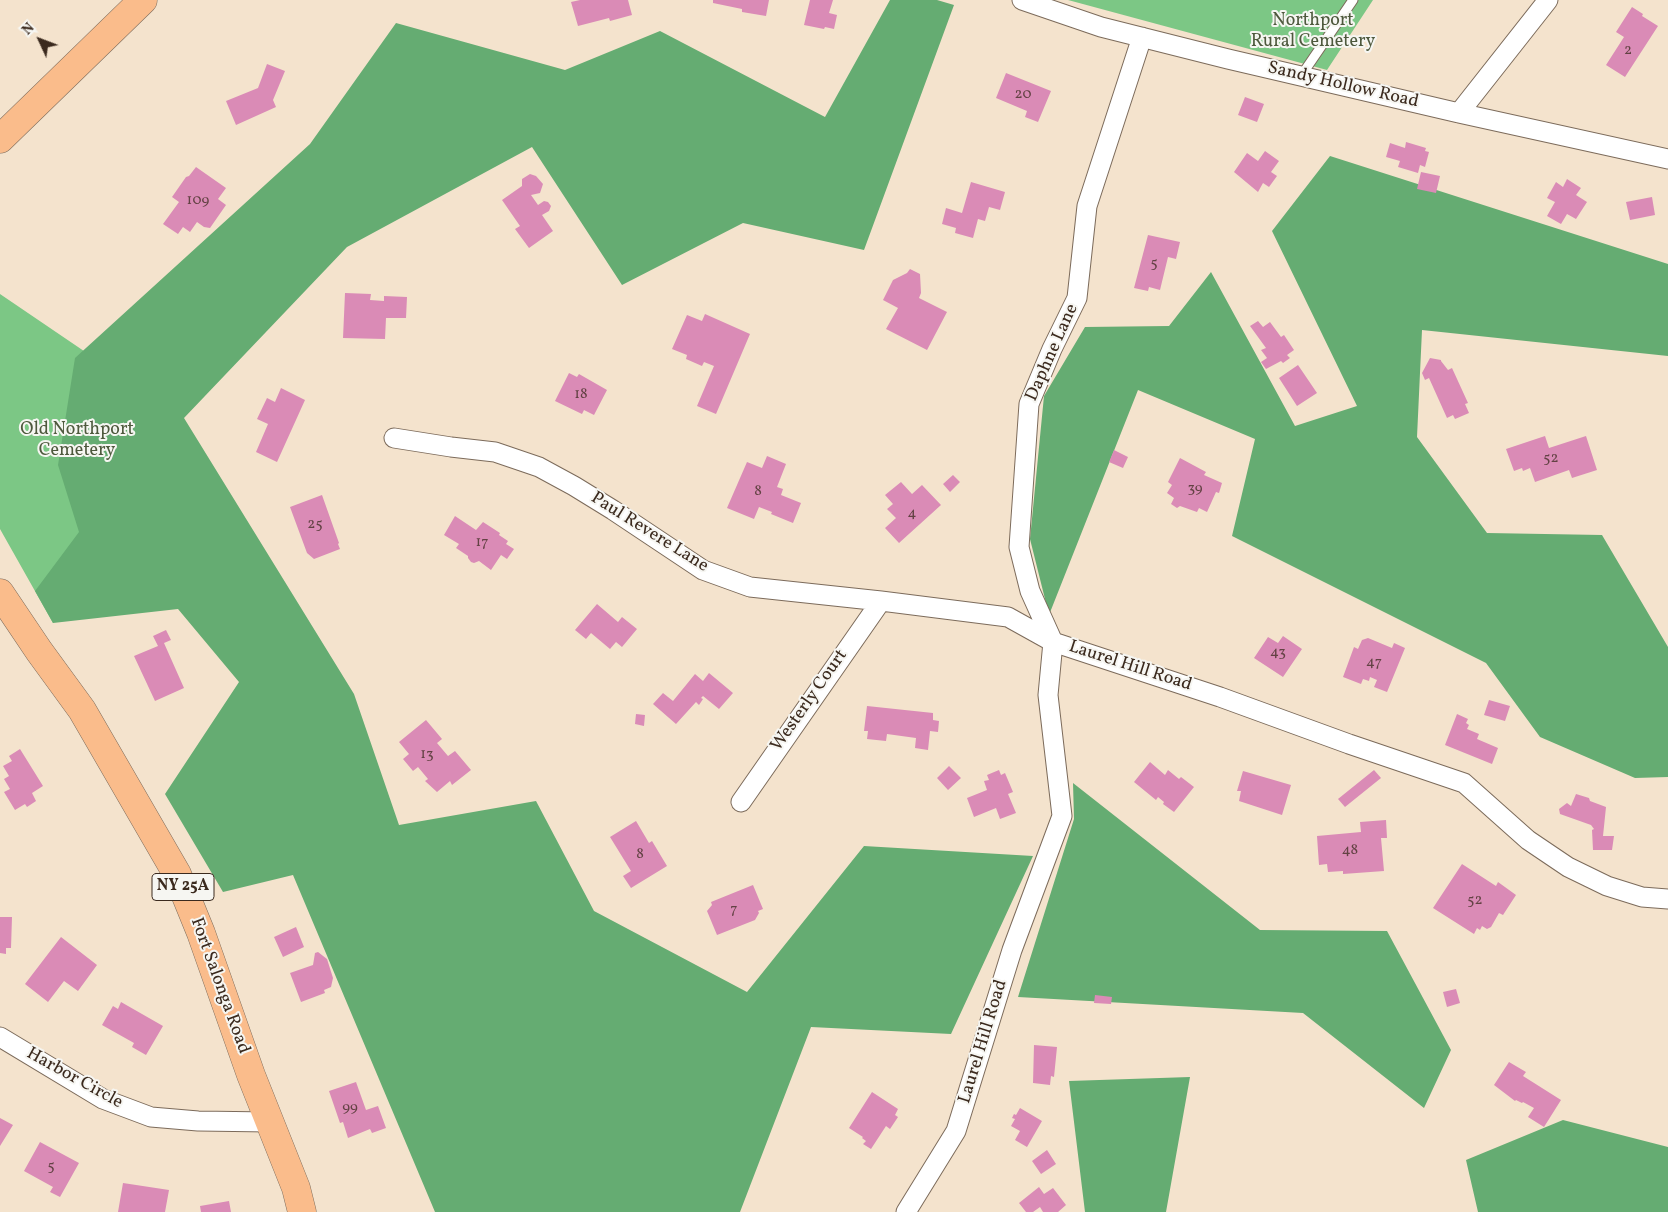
<!DOCTYPE html>
<style>
body{margin:0}
#map{position:relative;width:1668px;height:1212px;overflow:hidden;background:#f4e3cd;font-family:Vollkorn,serif}
canvas{display:block}
.north{position:absolute;left:15px;top:15px;width:50px;height:50px;-webkit-text-stroke:4px #f6f6f2;paint-order:stroke;rotate:313deg;font-size:14px;font-weight:700;line-height:20px;text-align:center;color:#3b2a1e}
.north::after{content:'';display:block;margin:auto;width:18px;height:22px;background:#3b2a1e;clip-path:polygon(50% 0,100% 100%,50% 72%,0 100%)}
</style>
<div id="map">
<canvas width="1668" height="1212"></canvas>
<div class="north">N</div>
</div>
<script>
const g = document.querySelector('canvas').getContext('2d');
g.lineJoin = 'round';
function fill(path, color) { g.fillStyle = color; g.fill(path, 'evenodd'); }
function strokePath(path, color, width, dash) { g.strokeStyle = color; g.lineWidth = width; g.lineCap = dash ? 'butt' : 'round'; g.setLineDash(dash || []); g.stroke(path); }
function write(font, color, halo, rows, align = 'center') {
  g.font = font + ' Vollkorn,serif'; g.lineWidth = 4; g.setLineDash([]); g.textBaseline = 'middle'; g.strokeStyle = halo; g.fillStyle = color; for (const [text, x, y, turn = 0] of rows) {
    g.save(); g.translate(x, y); g.rotate((+turn || 0) * Math.PI / 180); g.textAlign = isNaN(turn) ? turn : align; if (halo) g.strokeText(text, 0, 0); g.fillText(text, 0, 0); g.restore();
  }
}
const green = new Path2D(`
 M1068,0H1373L1327,70Z
 M0,294L184,419L53,623L0,529Z`);
const forest = new Path2D(`
 M890,0H937L954,5L864,250L743,223L622,285L532,147L347,247L184,418L354,694L399,825L536,801L594,911L747,992L864,846L1033,856L951,1034L811,1027L740,1212H435L293,875L223,892L165,794L239,682L178,609L53,623L35,591L79,532L58,465L75,358L310,144L396,23L565,70L660,31L825,117Z
 M1330,156L1668,264V356L1422,330L1417,437L1487,533L1602,535L1668,647V777L1635,778L1540,737L1486,663L1232,536L1255,439L1138,390L1049,615L1030,539L1044,396L1085,327L1169,326L1211,272L1295,426L1357,406L1272,231Z
 M1073,783L1260,930L1387,931L1451,1050L1424,1108L1303,1013L1018,997L1074,819Z
 M1190,1077L1166,1212H1085L1069,1081Z
 M1563,1120L1668,1147V1212H1478L1466,1160Z`);
const building = new Path2D(`
 M580,0H628L632,15L610,21L609,18L578,26L571,2Z
 M713,0H769L766,16L742,12V9L713,3Z
 M810,0H833L829,13L837,15L834,29L825,27L824,29L804,25Z
 M1632,7L1643,14L1642,16L1658,26L1625,77L1606,65L1624,37L1616,32Z
 M267,64L285,71L273,100L276,107L236,125L226,101L258,88Z
 M1006,73L1051,91L1038,122L1025,117L1027,111L996,98Z
 M1245,97L1264,104L1257,122L1238,115Z
 M1406,142L1426,148L1425,151L1429,152L1425,167L1420,165L1418,173L1398,167L1400,161L1386,157L1390,143L1405,148Z
 M1265,151L1279,161L1271,172L1277,176L1269,187L1263,183L1258,192L1234,172L1247,153L1258,161Z
 M196,167L226,188L218,199L226,205L210,228L204,227L197,222L190,232L183,227L178,234L163,224L179,202L172,197L186,177L189,176Z
 M1421,172L1440,176L1436,193L1417,189Z
 M530,174L536,176L543,184L540,193L531,195L538,205L544,201L548,202L551,206L549,211L542,215L553,231L529,248L515,229L520,226L502,200L522,186V179Z
 M1567,179L1581,188L1576,195L1587,202L1576,219L1567,214L1561,224L1547,216L1555,202L1547,198L1556,182L1563,187Z
 M971,182L1005,192L1000,210L989,207L985,221L978,219L973,238L955,233L956,228L942,224L946,208L962,213Z
 M1652,197L1655,215L1630,220L1626,202Z
 M1148,235L1180,242L1176,259L1168,257L1160,290L1149,287L1148,291L1134,288Z
 M910,269L920,274L921,293L919,298L947,312L927,350L886,329L898,308L883,300L893,280L907,273Z
 M345,293L371,294L370,300L384,301V296L407,297L406,318H386L385,339L343,338Z
 M705,314L750,334L716,414L697,406L714,366L704,362L702,366L686,359L687,355L672,349L687,315L702,321Z
 M1258,321L1263,327L1270,322L1281,337L1284,335L1294,350L1287,355L1290,358L1283,363L1281,361L1266,369L1261,362L1267,358L1261,350L1266,348L1250,326Z
 M1430,358L1441,360V361L1448,370L1452,368L1468,403L1465,404L1469,413L1455,419L1453,415L1447,418L1429,378L1425,380L1422,373Z
 M1298,365L1317,393L1297,406L1279,378Z
 M569,373L577,377L579,374L607,390L594,415L584,410L582,414L555,401Z
 M281,388L305,400L277,462L256,452L268,424L257,419L267,398L275,402Z
 M1545,436L1549,448L1586,436L1597,470L1572,478L1569,470L1535,482L1530,468L1523,471L1522,468L1514,471L1506,449Z
 M1114,450L1128,457L1123,468L1109,462Z
 M767,456L786,464L777,487L783,489L781,495L801,503L793,523L771,514L772,512L759,507L754,519L727,508L747,462L762,468Z
 M1180,458L1206,472L1204,475L1222,483L1219,493L1216,492L1207,512L1199,508L1197,512L1180,506L1177,508L1171,504L1174,498L1167,493L1172,485L1168,482Z
 M953,475L960,482L950,492L943,484Z
 M901,482L912,494L922,485L941,505L899,543L885,528L896,518L887,509L893,504L885,495Z
 M322,495L339,543L338,544L340,549L314,559L307,553L290,507Z
 M455,516L476,530L483,522L500,533L499,535L508,541L506,544L514,549L507,559L501,555L491,570L479,561L474,563L471,562L468,558V556L456,548L459,544L444,535Z
 M597,604L618,622L622,617L637,629L622,647L616,642L610,649L591,633L586,639L575,630Z
 M166,630L171,640L164,643L184,688L155,701L134,656L158,646L153,636Z
 M1283,636L1302,649L1283,677L1254,658L1268,637L1278,643Z
 M1368,638L1392,648L1394,643L1405,648L1387,692L1374,687L1377,680L1370,677L1369,681L1363,679L1361,684L1343,677L1354,647L1358,649L1362,640Z
 M709,673L733,693L719,709L703,696L701,698L703,699L699,705L696,702L676,724L653,704L663,693L673,701L695,674L703,681Z
 M1489,700L1510,706L1505,721L1484,715Z
 M867,706L933,713V720L939,721L938,732L930,731L928,750L915,748L916,738L887,734L886,741L867,739L868,731H864Z
 M636,714L645,715L644,726L635,724Z
 M1457,714L1468,719L1466,723L1469,725L1467,729L1479,734L1477,739L1498,748L1492,764L1445,745Z
 M426,720L442,739L437,743L448,756L455,751L471,770L452,785L450,781L437,792L425,781L428,779L418,767L413,771L403,759L409,754L399,742Z
 M20,749L43,786L32,793L36,801L27,807L25,804L15,810L4,792L10,789L4,779L9,776L3,766L12,761L9,756Z
 M1150,762L1165,775L1168,770L1179,779L1181,777L1194,787L1174,812L1163,804L1164,802L1158,797L1156,800L1134,782Z
 M949,766L961,778L948,790L937,778Z
 M999,770L1001,775L1005,773L1013,792L1008,794L1016,813L1000,819L996,808L974,817L967,798L987,790L984,781L989,780L987,775Z
 M1374,770L1381,778L1345,807L1338,799Z
 M1243,771L1291,785L1282,815L1239,801L1241,791H1237Z
 M1576,794L1589,798L1590,801L1606,807L1603,836H1614L1612,850H1593L1592,830L1594,829L1591,825L1560,814L1559,809L1567,803L1571,806Z
 M1386,820L1387,838H1381L1384,871L1343,874V871L1328,872L1327,864L1319,865L1317,836L1361,832L1360,822Z
 M636,821L649,843L652,841L667,866L631,888L623,876L631,871L610,837Z
 M1462,864L1496,886L1498,882L1516,895L1503,915L1499,913L1491,927L1487,929L1482,926L1480,930L1477,928L1474,934L1433,908Z
 M753,885L763,909L758,911L759,913L755,920L717,935L707,911L712,905L711,902Z
 M0,917H12L11,948H6V954L0,953Z
 M296,927L304,947L283,957L274,937Z
 M61,937L97,965L78,991L64,981L48,1002L25,984Z
 M318,952L327,959L333,978L331,987L324,990L325,993L301,1002L290,973L313,965L315,953Z
 M1456,989L1460,1003L1447,1007L1443,992Z
 M1095,995L1112,997L1111,1004L1094,1003Z
 M121,1002L163,1026L146,1055L132,1047L134,1043L102,1025L113,1006L118,1009Z
 M1034,1045L1057,1047L1054,1077L1051,1076L1050,1085L1033,1083Z
 M1509,1062L1526,1072L1523,1076L1561,1100L1544,1127L1528,1117L1534,1108L1523,1102L1522,1103L1516,1100L1515,1101L1494,1085Z
 M356,1082L366,1110L378,1106L386,1128L372,1133L370,1129L348,1138L343,1122L340,1123L329,1091Z
 M872,1092L898,1109L895,1115L898,1117L890,1129L886,1126L871,1149L863,1144L866,1141L862,1138L863,1137L849,1128Z
 M1020,1108L1042,1121L1027,1147L1015,1140L1020,1131L1011,1126L1015,1119L1012,1118L1014,1114L1016,1115Z
 M0,1118L13,1125L0,1146Z
 M40,1142L79,1163L60,1197L50,1192L53,1187L24,1171Z
 M1047,1150L1056,1164L1041,1174L1032,1161Z
 M123,1183L169,1190L165,1212H118Z
 M1039,1187L1044,1194L1053,1188L1066,1205L1058,1212H1043L1040,1207L1033,1212H1026L1019,1203Z
 M229,1201L231,1212H201L200,1206Z`);
const service = new Path2D(`
 M1301,76L1353,0`);
const minor = new Path2D(`
 M1022,0L1101,27L1228,59L1459,113L1668,159
 M1459,113L1548,0
 M394,438L451,447L495,452L539,467L574,486L613,510L703,570L750,587L881,601L1008,617L1053,642L1220,697L1349,744L1464,783L1528,840L1568,867L1607,886L1642,897L1668,899
 M741,802L881,601
 M0,1037L103,1099L151,1117L198,1121L270,1122
 M906,1212L956,1131L1012,950L1062,816L1048,695L1053,642L1030,591L1019,547L1029,404L1052,349L1077,298L1087,206L1142,37`);
const primary = new Path2D(`
 M0,139L143,0
 M0,593L39,651L82,710L177,874L201,933L251,1075L296,1188L302,1212`);
const numberNames = [
 ["2",1628,51],
 ["20",1023,95],
 ["109",198,201],
 ["5",1154,264],
 ["18",581,395],
 ["52",1551,459],
 ["39",1195,489],
 ["8",758,492],
 ["4",912,514],
 ["25",315,525],
 ["17",482,543],
 ["43",1278,653],
 ["47",1374,663],
 ["13",427,755],
 ["48",1350,851],
 ["8",640,855],
 ["52",1475,901],
 ["7",734,910],
 ["99",350,1108],
 ["5",51,1167]
];
const shields = [
 [183,887,62]
];
const shieldNames = [
 ["NY 25A",183,887]
];
const parkNames = [
 ["Northport",1313,22],
 ["Rural Cemetery",1313,43],
 ["Old Northport",77,431],
 ["Cemetery",77,452]
];
const streetNames = [
 ["Sandy Hollow Road",1343,86,13],
 ["Daphne Lane",1053,353,-66],
 ["Paul Revere Lane",649,533,32],
 ["Laurel Hill Road",1130,667,18],
 ["Westerly Court",810,701,-55],
 ["Fort Salonga Road",219,986,70],
 ["Laurel Hill Road",984,1042,-73],
 ["Harbor Circle",74,1079,29]
];
fill(green, '#7cc785');
fill(forest, '#65ac72');
fill(building, '#da8bb6');
strokePath(service, '#7c6b5b', 11);
strokePath(minor, '#7c6b5b', 21);
strokePath(primary, '#7c6b5b', 29);
strokePath(service, '#fff', 9);
strokePath(minor, '#fff', 19);
strokePath(primary, '#fabc8b', 28);
write('15px', '#634244', null, numberNames);
for (const [x, y, w] of shields) { const box = new Path2D(); box.roundRect(x - w / 2, y - 13.5, w, 27, 4); g.fillStyle = '#f6f6f2'; g.fill(box); strokePath(box, '#3b2a1e', 1); }
write('bold 16px', '#3b2a1e', null, shieldNames);
write('18px', '#4e593d', '#f6f6f2', parkNames);
write('18px', '#3b2a1e', '#f6f6f2', streetNames);
</script>
